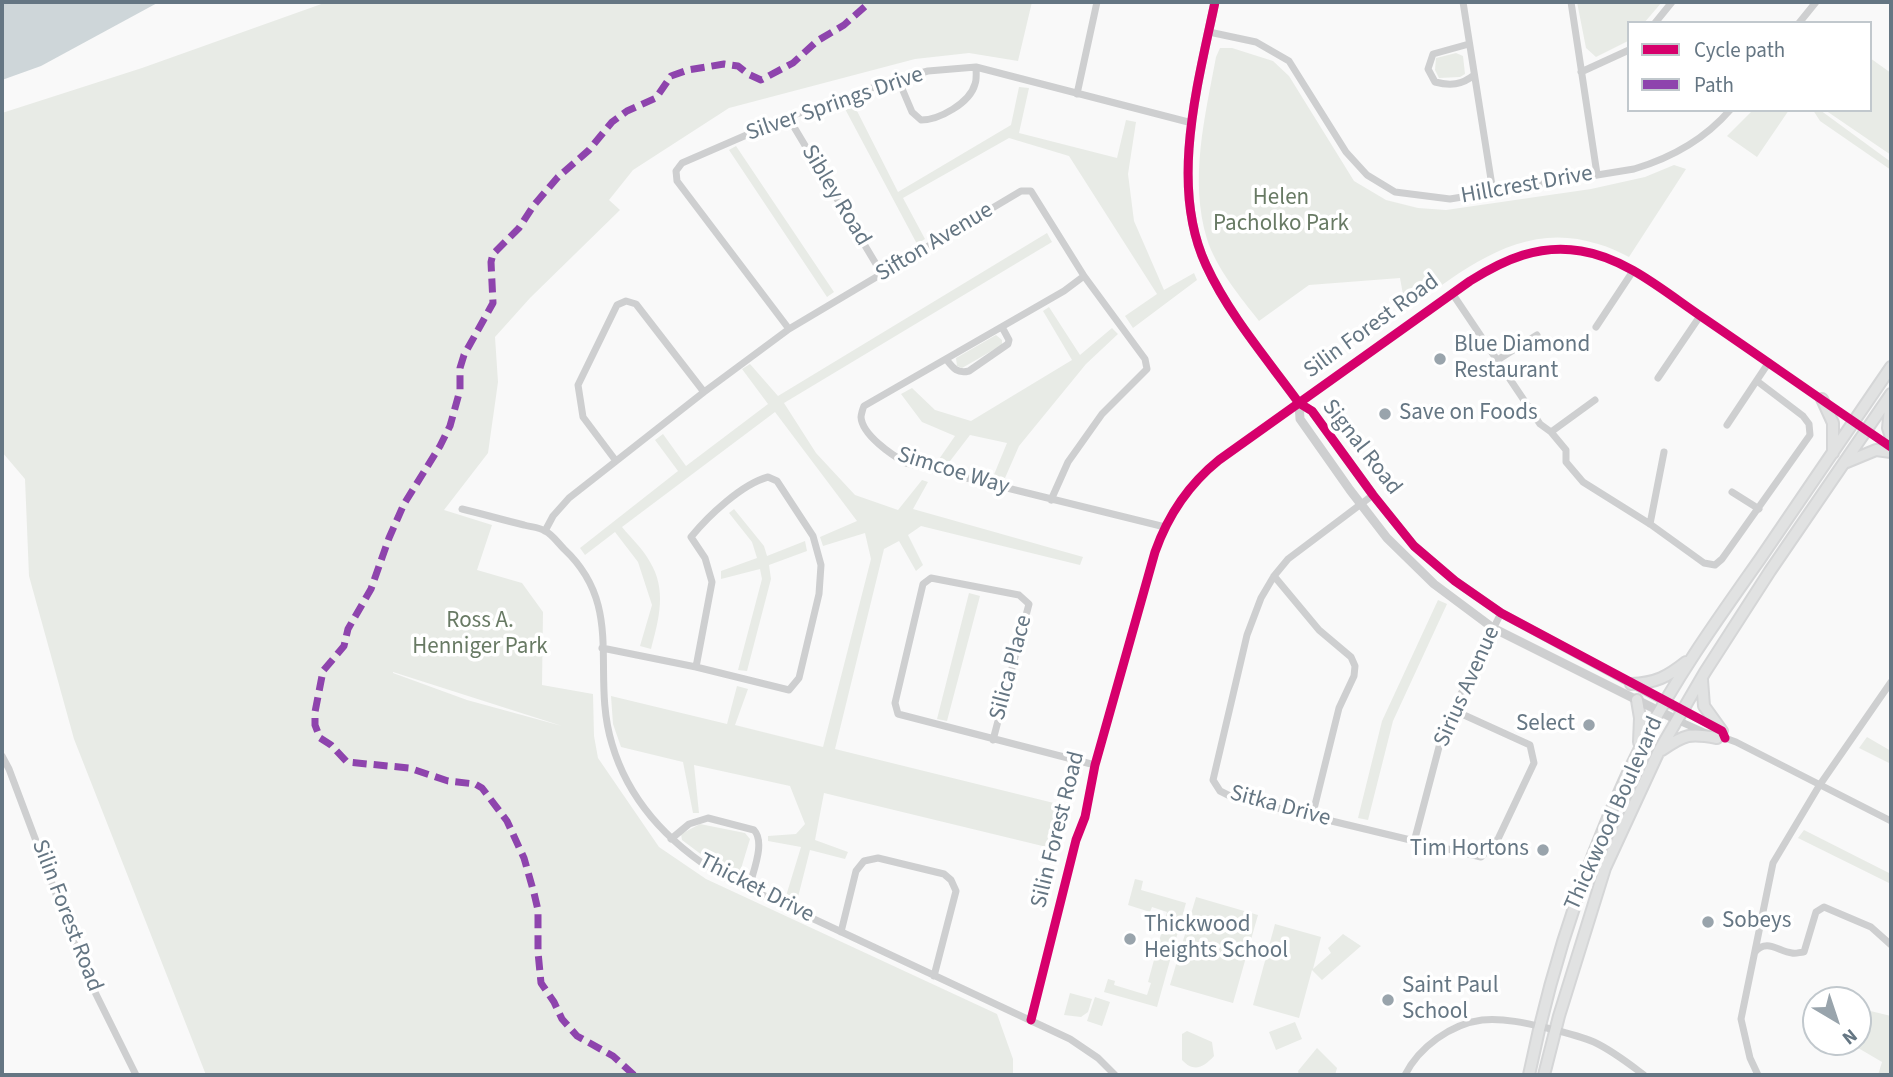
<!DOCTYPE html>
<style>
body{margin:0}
#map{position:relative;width:1893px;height:1077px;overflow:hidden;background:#f9f9f9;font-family:"Source Sans 3",sans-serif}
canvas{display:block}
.frame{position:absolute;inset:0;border:4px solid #657683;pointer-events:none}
.legend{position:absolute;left:1627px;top:21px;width:245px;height:91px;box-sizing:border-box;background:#fff;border:2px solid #c1c8cd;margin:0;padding:9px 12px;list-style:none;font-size:21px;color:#657683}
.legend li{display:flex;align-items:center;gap:14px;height:35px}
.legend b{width:35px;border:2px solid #c1c8cd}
.north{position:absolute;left:1802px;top:986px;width:70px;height:70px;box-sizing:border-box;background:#fff;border:2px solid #c1c8cd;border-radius:50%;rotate:141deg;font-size:19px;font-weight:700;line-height:28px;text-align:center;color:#657683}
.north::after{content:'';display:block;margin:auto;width:24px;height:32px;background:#99a4ac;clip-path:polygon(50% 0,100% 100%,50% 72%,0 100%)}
</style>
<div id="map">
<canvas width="1893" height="1077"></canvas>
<div class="frame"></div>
<ul class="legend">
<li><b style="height:9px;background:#d6006c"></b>Cycle path</li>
<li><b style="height:9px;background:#8e44ad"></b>Path</li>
</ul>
<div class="north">N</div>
</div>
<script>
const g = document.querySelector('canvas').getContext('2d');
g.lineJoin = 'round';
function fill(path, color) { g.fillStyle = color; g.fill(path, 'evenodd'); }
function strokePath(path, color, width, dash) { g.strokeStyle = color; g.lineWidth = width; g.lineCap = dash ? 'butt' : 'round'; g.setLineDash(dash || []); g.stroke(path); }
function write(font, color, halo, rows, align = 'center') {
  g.font = font + ' "Source Sans 3",sans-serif'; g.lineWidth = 7; g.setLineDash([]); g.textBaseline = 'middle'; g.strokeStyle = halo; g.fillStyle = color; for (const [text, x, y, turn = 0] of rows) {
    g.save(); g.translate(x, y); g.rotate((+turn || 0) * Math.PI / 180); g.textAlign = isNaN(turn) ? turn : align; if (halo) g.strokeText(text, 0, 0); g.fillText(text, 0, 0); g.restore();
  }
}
const green = new Path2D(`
 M327,2H1032L1018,61L969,53L915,59L729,108L633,170L609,200L620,210L530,298L495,337L498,382L488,453L444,510L492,525L477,570L522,583L543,612L542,685L593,694L594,736L598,758L659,847L706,879L997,1014L1013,1059V1075H206L74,739L29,576L25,479L2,452V113L142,68ZM393,673V672L562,726L467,700Z
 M1577,2H1662L1644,23H1629L1628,41L1596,57L1586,48Z
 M1220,48H1232L1273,61L1289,76L1354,181L1386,200L1418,208L1446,210L1591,189L1645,177L1674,165L1686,169L1629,257C1619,252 1609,247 1598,244C1522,219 1463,270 1406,311L1400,278L1309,285L1259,321C1241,298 1216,268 1207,239C1189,179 1205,117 1216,57Z
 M1456,53L1463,56L1465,74L1460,77L1439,78L1435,70L1436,58Z
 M1870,58L1891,73V155L1825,110H1870Z
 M1019,87L1029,88L1019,133L1117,158L1126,120L1136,122L1128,174L1134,221L1164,290L1194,273L1197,280L1133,328L1125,316L1157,294L1069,156L1009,138L903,198L925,239L917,244L844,107L853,103L898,192L1011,125Z
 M1753,110H1789L1757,157L1727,136Z
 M1813,110H1820L1891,162V170L1820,121Z
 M736,146L834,292L827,297L729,150Z
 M1047,233L1052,242L784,403L816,453L855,495L898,510L922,480L928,482L913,509L1083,557L1080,565L921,526L908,535L923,565L916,571L899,541L884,549L835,749L1070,807L1059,850L824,793L815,840L848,852L845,859L810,850L797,901L786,896L801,847L768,841V836L796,834L805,824L790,786L694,765L699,813H693L683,762L621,747L613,724L611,696L727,724L737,686L748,689L735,725L823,747L871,559L865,533L823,546L820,537L857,521L775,412L622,527C631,538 643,549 650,562C667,590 659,619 651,649L640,646L652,605L638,562L615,532L585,555L580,548L678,471L655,440L663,434L686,466L768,404L742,369L750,364L778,396Z
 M1049,307L1080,355L1112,328L1118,334L1086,364L1019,446L1005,478L993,477L1007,443L970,435L947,465L937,462L955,436L922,422L901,394L912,388L935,410L971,421L1072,360L1043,311Z
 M996,335L1002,340V345L962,368L957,366L956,358Z
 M734,509L764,546L767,556L805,541L807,551L769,565L771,579L747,671L738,670L762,579L760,569L721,579V571L757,558L752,542L729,513Z
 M969,593L980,596L947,721L937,719Z
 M1438,600L1447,604L1393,721L1368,820L1358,818L1382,721Z
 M1867,737L1891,751V764L1859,748Z
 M700,824L745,833L750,839L740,872L733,875L718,867L682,840L681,834Z
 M1804,830L1891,874V884L1798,838Z
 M1135,879L1143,881L1141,890L1186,903L1157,1007L1104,992L1108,979L1115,981L1114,985L1147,995L1151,983L1148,982L1167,912L1152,907L1150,912L1128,905Z
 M1196,897L1258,915L1233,1003L1170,985Z
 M1275,924L1321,937L1313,969L1331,953L1328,948L1343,934L1361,946L1322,980L1312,970L1299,1018L1253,1005Z
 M1070,993L1092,999L1088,1012L1081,1017L1064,1015Z
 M1095,997L1110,1002L1102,1026L1087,1021Z
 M1858,1008L1891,1016V1075H1878L1882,1062L1848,1042H1858Z
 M1295,1022L1302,1039L1276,1050L1269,1032Z
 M1187,1031L1212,1042L1214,1056C1204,1067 1194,1073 1182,1060V1034Z
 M1317,1048L1337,1068L1335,1075H1299L1298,1071Z`);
const water = new Path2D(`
 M2,2H159L41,66L2,80Z`);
const minor = new Path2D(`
 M1463,2L1493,192
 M1571,2L1597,174
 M1655,23L1672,2
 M1799,23L1816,2
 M1209,32L1256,42L1289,61L1346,152L1367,175L1395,192L1450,199L1634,169C1671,158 1704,140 1730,110
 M1469,44L1433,54L1428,69L1435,82C1450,86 1462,85 1474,75
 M1581,72L1629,50
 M898,79L912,112L921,120C939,120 970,103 975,84C977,79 976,72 976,67
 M1077,94L1097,2
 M788,117L882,274
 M1084,276L1064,291L864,406C863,408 861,415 861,417C862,435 892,455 906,463L1165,527
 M1452,293L1540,424L1551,432L1566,450V462L1583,482L1650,524L1704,563L1715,565L1722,559L1810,435L1809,424L1803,416L1757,381
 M1596,327L1633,271
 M789,329L677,181L676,171L682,163L788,117L898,79L928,71L976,67L1192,123
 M946,359C953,368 957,374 969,371L1008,344L1009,340L1002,327
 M1496,361L1537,335
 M1658,378L1700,316
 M1727,425L1769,362
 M1551,432L1595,400
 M616,461L583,417L578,385L617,305L626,301L636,304L704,392
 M1732,492L1759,509
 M1373,495L1288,559L1274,576L1261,598L1247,635L1213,780L1220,791L1232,797L1481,857L1498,839L1534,763L1530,745L1453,710
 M462,509C483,514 503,520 524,525C530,527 539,527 545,531C552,534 558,543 564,549C626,607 590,672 612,744C629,802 671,845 722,876L1070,1039L1098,1058L1115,1075
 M1650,524L1664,452
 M545,531L553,516L569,498L704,392L789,329L1021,191H1031L1084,276L1145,359L1147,369L1102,414L1068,462L1051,500
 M1274,576L1319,630L1351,657L1355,666L1354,676L1339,708L1312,817
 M602,648L696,667L789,690L799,678L819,594L821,565L813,536L777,481L768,477C742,484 708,516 691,537L705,558L712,582L696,667
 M1682,711L1719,730
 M1677,720L1717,738H1725L1736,742L1891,821
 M993,740L1029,604L1019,595L931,578L923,584L895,703L898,714L1095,765
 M2,756L9,769L86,974L136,1075
 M671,839L689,824L708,818L754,830C766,843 752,873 749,889
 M1414,842L1444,728L1501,613
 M841,932L856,871L864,861L878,858L944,874L951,880L956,891L934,976
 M1755,952C1767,938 1779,952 1792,953C1796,954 1800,952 1804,952L1816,912L1824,907L1871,927L1891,945
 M1031,1020L1076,840L1085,817L1095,765L1155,552C1168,515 1188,485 1219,460L1470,281C1505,259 1539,244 1581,251C1626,258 1665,292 1702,317C1765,360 1827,404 1891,447
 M1405,1075C1419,1047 1451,1024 1482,1020C1504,1018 1526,1023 1547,1028C1563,1032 1580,1036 1594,1042C1613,1051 1628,1063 1644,1075
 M1758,1075L1750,1058L1741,1019L1773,863L1819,786L1891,682`);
const tertiary = new Path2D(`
 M1215,2C1198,83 1169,186 1206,265C1229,315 1267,359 1299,403L1312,411L1373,495L1414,546L1455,581L1501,613L1682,711
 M1299,403L1300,419L1350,490L1387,538L1434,584L1493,628L1677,720`);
const secondary = new Path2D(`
 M1822,399L1833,423V453
 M1891,399L1888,428L1891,437
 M1847,462L1876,450L1891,452
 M1702,680L1704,706L1722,731
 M1631,684C1656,683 1667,677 1686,662
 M1637,700L1640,718L1639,742
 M1662,750C1685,734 1690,733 1717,738
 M1529,1075C1553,958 1591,844 1646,736C1678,674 1720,616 1760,559C1804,495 1848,431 1891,367
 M1544,1075L1559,1016L1605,868L1659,751L1705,672L1770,571L1891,394`);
const quiet = new Path2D(`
 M634,1075L613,1056L577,1036L562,1019L554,1002L541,983L538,952V910L534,893L524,858L507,821L482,788L475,784L448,781L409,768L347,762L331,745L320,738L315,725V712L323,671L344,646L348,629L371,589L389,538L404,504L440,446L450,426L460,390V368L464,355L493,303L491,262L493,254L519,228L534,205L558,177L589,150L612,122L627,111L656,98L671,76L688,70L724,64L738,66L748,74L761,80L793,63L817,41L844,25L870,2`);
const cycleway = new Path2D(`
 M1215,2C1198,83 1169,186 1206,265C1229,315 1267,359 1299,403L1312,411L1373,495L1414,546L1455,581L1501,613L1722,731L1725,738
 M1031,1020L1076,840L1085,817L1095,765L1155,552C1168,515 1188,485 1219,460L1470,281C1505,259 1539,244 1581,251C1626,258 1665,292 1702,317C1765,360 1827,404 1891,447`);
const markers = [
 [1440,359,7,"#99a4ac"],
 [1385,414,7,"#99a4ac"],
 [1589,725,7,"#99a4ac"],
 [1543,850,7,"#99a4ac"],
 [1708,922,7,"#99a4ac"],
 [1130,939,7,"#99a4ac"],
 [1388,1000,7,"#99a4ac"]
];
const streetNames = [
 ["Silver Springs Drive",835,105,-19],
 ["Hillcrest Drive",1527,186,-10],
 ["Sibley Road",835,196,59],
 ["Sifton Avenue",935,243,-31],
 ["Silin Forest Road",1372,327,-36],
 ["Signal Road",1361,448,52],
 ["Simcoe Way",953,472,17],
 ["Silica Place",1012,668,-75],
 ["Sirius Avenue",1468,687,-66],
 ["Sitka Drive",1280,807,15],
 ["Thickwood Boulevard",1615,814,-66],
 ["Silin Forest Road",1059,830,-76],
 ["Thicket Drive",756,889,27],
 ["Silin Forest Road",66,916,69]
];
const parkNames = [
 ["Helen",1281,199],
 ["Pacholko Park",1281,225],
 ["Ross A.",480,622],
 ["Henniger Park",480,648]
];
const poiNames = [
 ["Blue Diamond",1454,346],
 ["Restaurant",1454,372],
 ["Save on Foods",1399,414],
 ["Select",1575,725,"right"],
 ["Tim Hortons",1529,850,"right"],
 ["Sobeys",1722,922],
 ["Thickwood",1144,926],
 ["Heights School",1144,952],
 ["Saint Paul",1402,987],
 ["School",1402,1013]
];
fill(green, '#e8ebe6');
fill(water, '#ced6d9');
strokePath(secondary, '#d5d6d7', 14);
strokePath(minor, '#cecfd0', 7);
strokePath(tertiary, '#cecfd0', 9);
strokePath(secondary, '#e1e2e2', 10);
strokePath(quiet, '#8e44ad', 7, [14, 7]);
strokePath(cycleway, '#d6006c', 9);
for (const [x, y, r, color] of markers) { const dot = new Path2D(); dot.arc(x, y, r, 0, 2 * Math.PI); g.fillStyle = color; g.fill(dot); strokePath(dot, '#fff', 2.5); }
write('23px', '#657683', '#fff', streetNames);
write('23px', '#687a64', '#fff', parkNames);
write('23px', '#657683', '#fff', poiNames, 'left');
</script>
